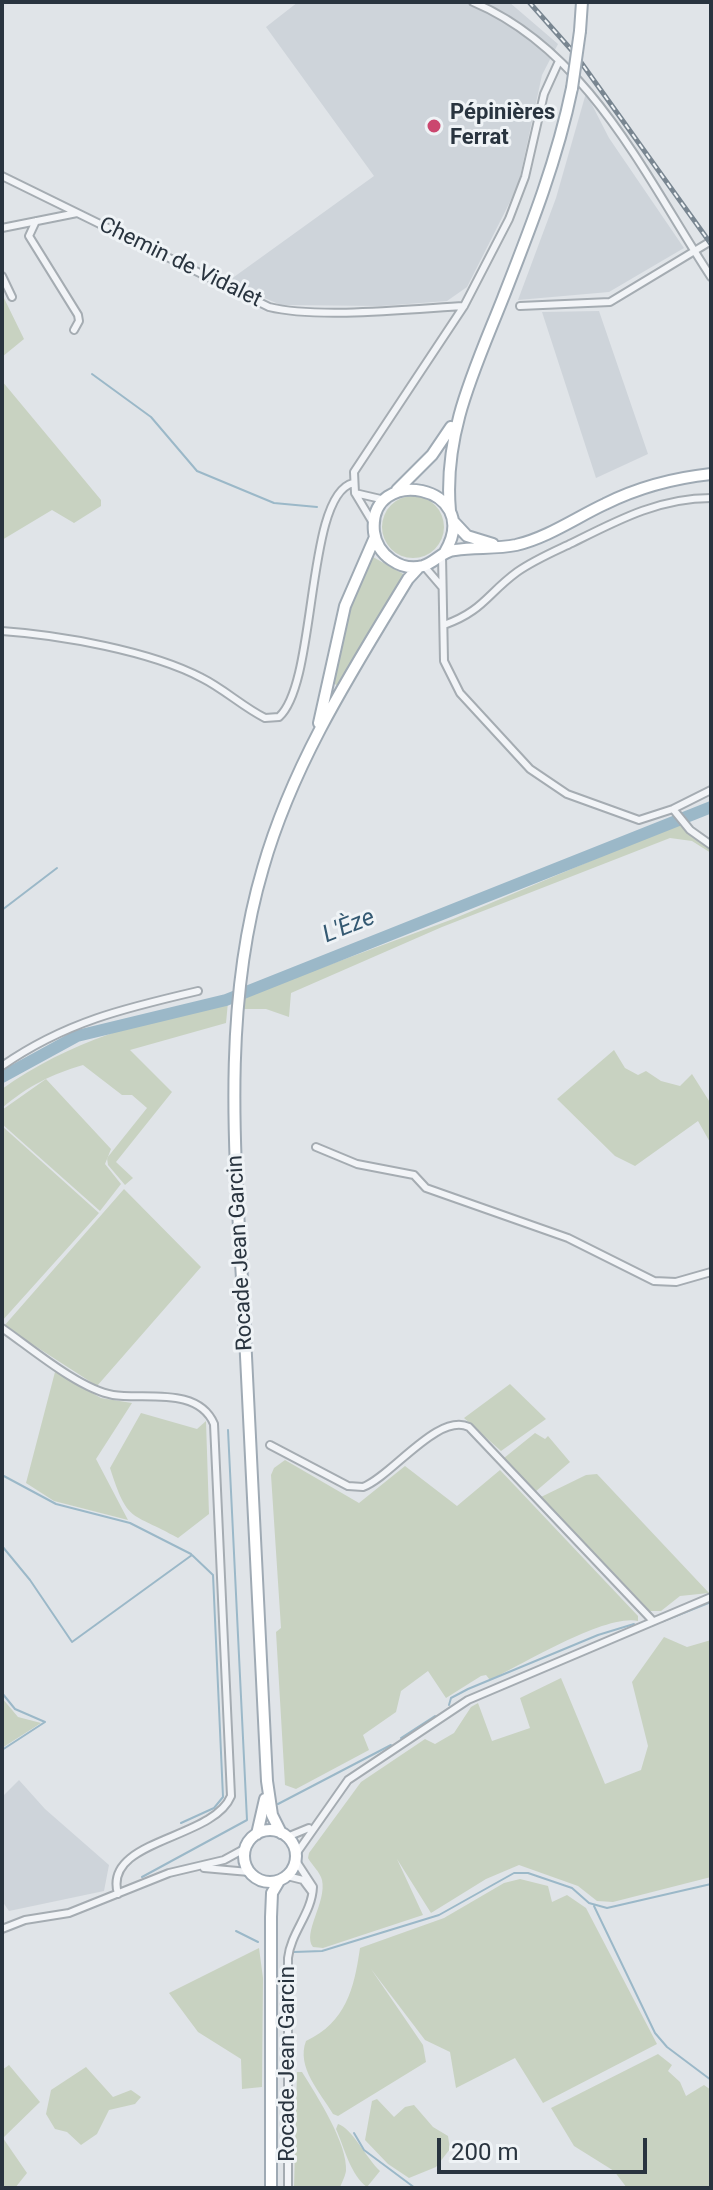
<!DOCTYPE html>
<meta charset="utf-8">
<style>
body{margin:0}
#map{position:relative;width:713px;height:2190px;overflow:hidden;background:#e0e4e8;font-family:Roboto,sans-serif}
canvas{display:block}
.frame{position:absolute;inset:0;border:4px solid #29343f;pointer-events:none}
.scale{position:absolute;left:437px;top:2138px;width:210px;height:36px;box-sizing:border-box;border:4px solid #29343f;border-top:0;padding-left:10px;font-size:24px;line-height:28px;white-space:nowrap;color:#29343f;-webkit-text-stroke:6px #eff3f6;paint-order:stroke}
</style>
<div id="map">
<canvas width="713" height="2190"></canvas>
<div class="frame"></div>
<div class="scale">200 m</div>
</div>
<script>
const g = document.querySelector('canvas').getContext('2d');
g.lineJoin = 'round';
function fill(path, color) { g.fillStyle = color; g.fill(path, 'evenodd'); }
function strokePath(path, color, width, dash) { g.strokeStyle = color; g.lineWidth = width; g.lineCap = dash ? 'butt' : 'round'; g.setLineDash(dash || []); g.stroke(path); }
function write(font, color, halo, rows, align = 'center') {
  g.font = font + ' Roboto,sans-serif'; g.lineWidth = 6; g.setLineDash([]); g.textBaseline = 'middle'; g.strokeStyle = halo; g.fillStyle = color; for (const [text, x, y, turn = 0] of rows) {
    g.save(); g.translate(x, y); g.rotate((+turn || 0) * Math.PI / 180); g.textAlign = isNaN(turn) ? turn : align; if (halo) g.strokeText(text, 0, 0); g.fillText(text, 0, 0); g.restore();
  }
}
const built = new Path2D(`
 M298,2H509L558,44L542,75L518,186L467,287L447,301L381,306L281,305L227,282L374,176L266,27Z
 M586,93L609,138L684,248L609,292L518,300L556,198Z
 M599,311L648,454L596,478L542,312Z
 M19,1780L45,1809L109,1865L104,1891L9,1911L2,1901V1797Z`);
const green = new Path2D(`
 M2,294L24,339L2,357Z
 M2,381L101,500V506L74,523L52,510L2,540Z
 M382 527a31 31 0 1 1 62 0a31 31 0 1 1-62 0Z
 M373,557L405,575L338,686L333,683L348,610Z
 M678,824L711,849V853L692,841L670,838L442,927L291,993L289,1017L266,1009H243L245,996L453,919Z
 M228,1002L226,1023L130,1050L172,1092L116,1162L133,1178L125,1185L108,1165L107,1158L147,1108L132,1095H122L83,1065C52,1074 28,1086 2,1108V1089C67,1042 149,1018 228,1002Z
 M614,1050L625,1068L638,1075L646,1071L661,1081L680,1086L692,1074L711,1104V1144L698,1121L635,1166L615,1156L557,1099Z
 M46,1079L111,1149L105,1164L121,1184L100,1211L2,1124V1110Z
 M2,1126L99,1213L2,1321Z
 M124,1189L201,1267L97,1386L4,1326Z
 M55,1372L101,1398L132,1403L96,1459L128,1520L54,1501L26,1483Z
 M510,1384L546,1419L501,1451L464,1418Z
 M141,1413L197,1429L206,1421L209,1514L178,1538C130,1511 128,1524 110,1468Z
 M535,1433L545,1439L548,1436L570,1462L535,1492L504,1458Z
 M285,1460L359,1503L405,1466L457,1506L500,1470L638,1616V1621C604,1614 520,1666 490,1680L486,1675L481,1676L446,1698L428,1671L401,1691L396,1712L363,1735L369,1750L296,1789L285,1785L276,1632L281,1628L271,1475L274,1468Z
 M597,1474L709,1593L680,1596L661,1611H650L541,1497L586,1475Z
 M664,1637L687,1647L711,1640V1877L613,1902L597,1901L578,1886L519,1865L486,1879L431,1913L397,1859L423,1915L323,1948L313,1947C302,1933 327,1902 322,1880C320,1872 312,1865 308,1858L309,1853L361,1782L425,1739L435,1744L454,1733L471,1707L478,1703L492,1741L530,1728L520,1698L561,1678L605,1784L641,1770L648,1746L632,1682Z
 M2,1698L18,1717L41,1723L2,1748Z
 M520,1879L548,1886L552,1902L567,1895L586,1908L657,2044L543,2103L515,2058L456,2088L450,2052L425,2040L371,1969L423,2045L426,2062L338,2116L333,2114C320,2092 296,2067 306,2041C346,2022 354,1989 360,1948L444,1918L504,1883Z
 M259,1948L263,1978L262,2087L242,2089L241,2059L198,2032L169,1993Z
 M658,2054L672,2065L668,2071L680,2082L686,2096L704,2085L711,2090V2188H627L614,2171L574,2146L551,2108Z
 M9,2065L40,2102L3,2138L27,2173L15,2188H2V2070Z
 M86,2067L113,2097L131,2090L141,2097L135,2104L109,2110L97,2134L81,2145L67,2132L55,2129L46,2114L51,2090Z
 M297,2072H302C317,2096 348,2144 346,2171C345,2177 341,2184 340,2188H294Z
 M377,2099L394,2117L405,2107L414,2105L433,2127L448,2136L450,2149L436,2167L409,2178L388,2164L365,2140L372,2101Z
 M338,2124C351,2127 367,2159 380,2171L367,2187C351,2176 344,2147 336,2129Z`);
const stream = new Path2D(`
 M92,374L151,417L197,471L274,503L317,507
 M2,910L57,868
 M2,1475L56,1504L130,1523L191,1554
 M2,1546L30,1580L72,1642L192,1555L213,1575L223,1797L214,1808L181,1823
 M661,1622L711,1602
 M644,1627L654,1625
 M2,1693L15,1709L45,1722L2,1750
 M449,1705L451,1698L468,1689L598,1635L634,1624
 M401,1738L435,1716
 M278,1804L391,1745
 M142,1877L247,1820L228,1430
 M594,1906L655,2033L667,2047L711,2080
 M236,1931L258,1942
 M294,1952L322,1951L439,1915L514,1873H528L572,1888L589,1903L607,1908L711,1884
 M354,2133L364,2150L415,2188`);
const river = new Path2D(`
 M2,1077L77,1036L226,1000L711,807`);
const minor = new Path2D(`
 M473,2C589,51 646,178 711,277
 M2,176L269,307C317,319 412,309 464,306
 M36,221L29,236L78,315L79,321L74,330
 M2,228L77,213
 M2,276L12,297
 M520,306L610,302L711,241
 M355,493L385,500
 M373,523L355,493L354,472L464,306L509,219L525,177L544,94L559,61
 M442,555L444,661L460,693L530,769L567,794L639,820L673,809L711,790
 M424,566L442,587
 M444,625C483,611 487,594 517,572C534,560 553,552 572,543C618,520 659,498 711,498
 M2,631C60,635 151,651 202,678C224,689 243,707 265,718L279,717C318,682 305,495 353,483
 M673,809L690,830L711,845
 M2,1066C65,1022 125,1008 198,991
 M316,1147L357,1164L414,1175L426,1188L568,1238L654,1281L676,1282L711,1272
 M2,1328C31,1348 79,1389 113,1395C143,1400 198,1386 214,1424L231,1796C213,1840 102,1839 118,1894
 M270,1445L348,1486L363,1487C392,1476 438,1412 469,1427L652,1620
 M287,1837L309,1828
 M296,1854L348,1780L468,1700L711,1597
 M204,1868L249,1872
 M287,1876L303,1880L312,1892
 M2,1929L25,1920L69,1913L169,1873L224,1860L246,1848
 M288,2188V1958C291,1932 312,1913 313,1887L296,1861`);
const primary = new Path2D(`
 M580,31L582,2
 M397,490L432,455L451,427
 M450,511C443,433 475,369 503,298C530,229 557,161 572,88
 M453,521L467,536L493,544
 M445,552C485,485 367,463 374,532C377,555 401,572 423,566C436,562 442,551 455,550C476,547 496,549 516,545C547,538 577,517 605,504C639,487 674,478 711,474
 M319,723L345,606L375,537
 M244 1856a26 26 0 1 1 52 0a26 26 0 1 1-52 0Z
 M281,1833L272,1815L267,1781C259,1626 251,1470 244,1314C236,1166 220,1013 263,868C293,763 352,671 408,579L419,567
 M257,1834L265,1799
 M271,2188V1917L272,1893L279,1881`);
const rail = new Path2D(`
 M529,2L575,54L711,244`);
const primaryBridge = new Path2D(`
 M572,88L580,31`);
const markers = [
 [434,126,8,"#cb476f"]
];
const poiNames = [
 ["Pépinières",450,113],
 ["Ferrat",450,138]
];
const streetNames = [
 ["Chemin de Vidalet",180,263,26],
 ["Rocade Jean Garcin",241,1253,-93],
 ["Rocade Jean Garcin",288,2064,-90]
];
const waterNames = [
 ["L'Èze",349,927,-22]
];
fill(built, '#ced4da');
fill(green, '#c8d2c1');
strokePath(stream, '#9bb8c8', 2);
strokePath(river, '#9bb8c8', 12);
strokePath(minor, '#a5acb2', 10);
strokePath(primary, '#9faab4', 14);
strokePath(minor, '#f2f4f7', 6);
strokePath(primary, '#fff', 10);
strokePath(rail, '#798691', 5);
strokePath(rail, '#eff3f6', 2, [6]);
strokePath(primaryBridge, '#9faab4', 14, []);
strokePath(primaryBridge, '#fff', 10);
for (const [x, y, r, color] of markers) { const dot = new Path2D(); dot.arc(x, y, r, 0, 2 * Math.PI); g.fillStyle = color; g.fill(dot); strokePath(dot, '#eff3f6', 3); }
write('bold 22px', '#29343f', '#eff3f6', poiNames, 'left');
write('22px', '#29343f', '#eff3f6', streetNames);
write('italic 24px', '#345972', '#eff3f6', waterNames);
</script>
